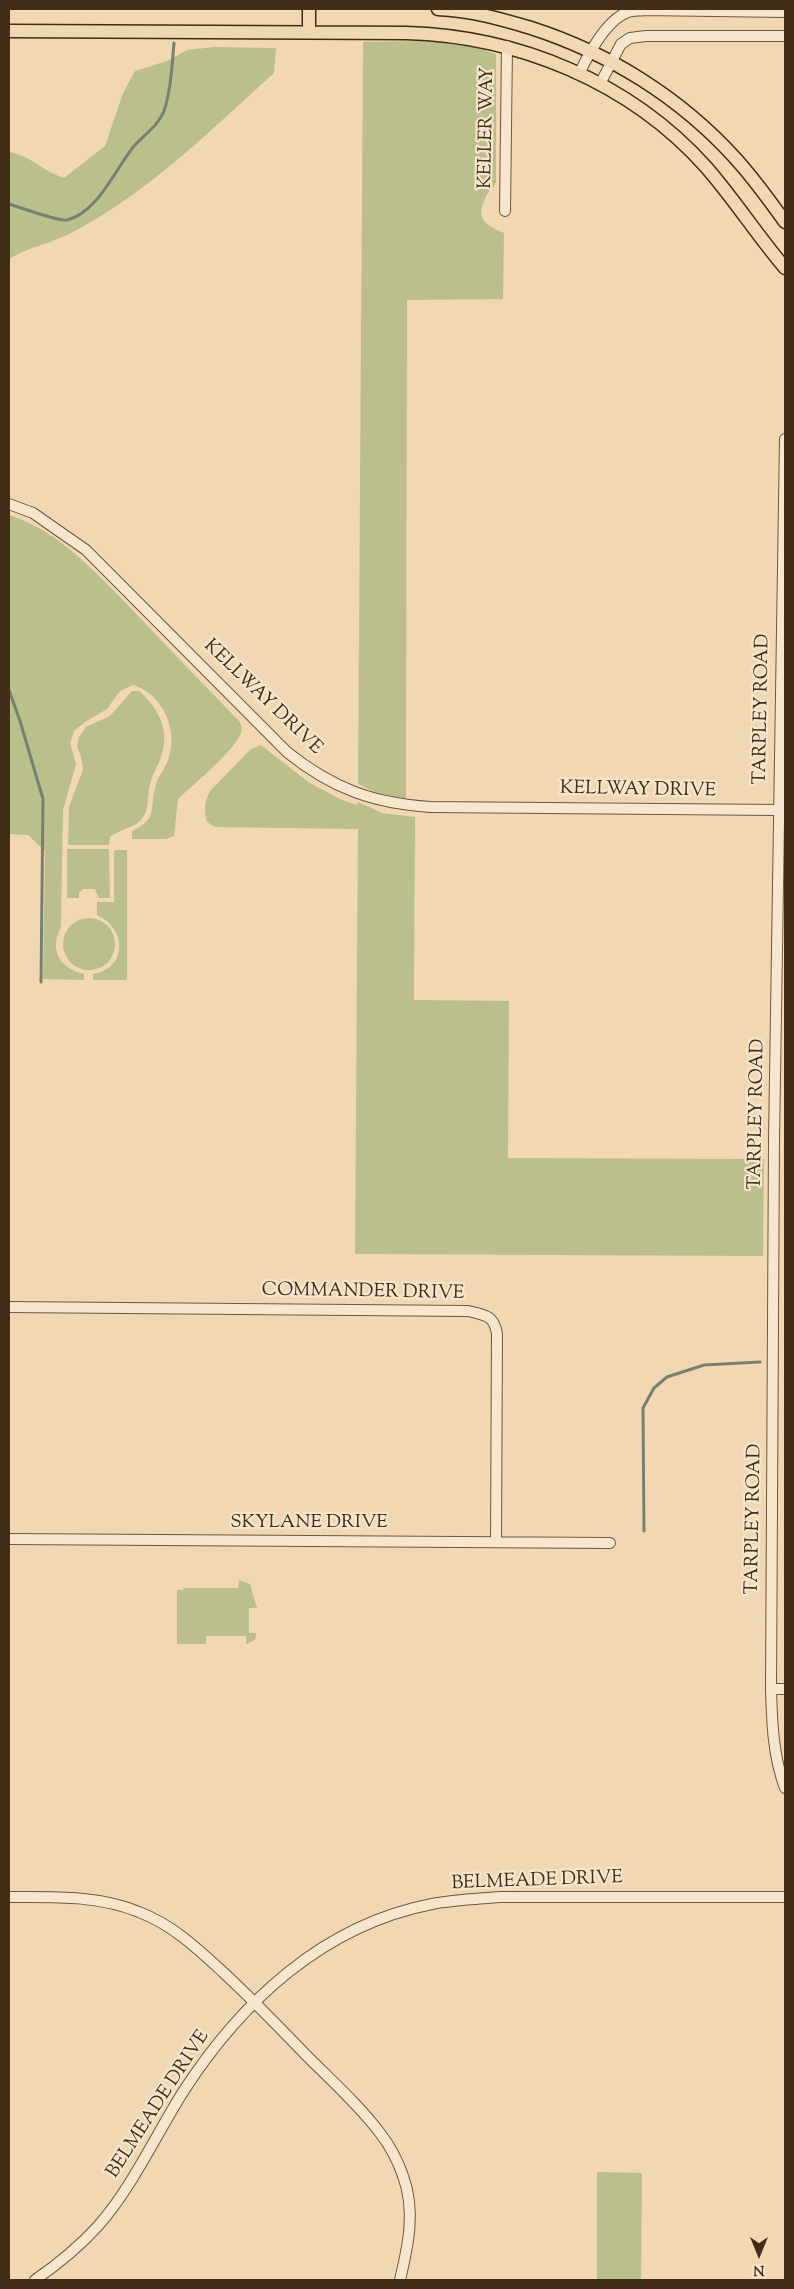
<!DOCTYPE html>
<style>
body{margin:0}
#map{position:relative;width:794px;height:2289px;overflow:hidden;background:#f1d8b2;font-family:"Sorts Mill Goudy",serif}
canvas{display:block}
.frame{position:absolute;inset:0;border:10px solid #422d16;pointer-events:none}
.north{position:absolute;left:734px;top:2229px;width:50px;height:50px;-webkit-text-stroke:4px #f6e6cd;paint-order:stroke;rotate:180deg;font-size:14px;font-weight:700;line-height:20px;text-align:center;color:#422d16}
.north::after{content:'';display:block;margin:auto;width:18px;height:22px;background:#422d16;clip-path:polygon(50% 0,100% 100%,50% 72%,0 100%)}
</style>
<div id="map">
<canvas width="794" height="2289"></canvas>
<div class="frame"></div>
<div class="north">N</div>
</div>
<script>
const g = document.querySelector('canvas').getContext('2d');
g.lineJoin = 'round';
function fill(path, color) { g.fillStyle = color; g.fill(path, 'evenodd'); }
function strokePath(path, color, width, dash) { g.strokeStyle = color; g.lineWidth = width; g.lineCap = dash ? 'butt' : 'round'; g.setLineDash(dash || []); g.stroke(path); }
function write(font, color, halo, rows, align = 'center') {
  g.font = font + ' "Sorts Mill Goudy",serif'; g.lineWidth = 4.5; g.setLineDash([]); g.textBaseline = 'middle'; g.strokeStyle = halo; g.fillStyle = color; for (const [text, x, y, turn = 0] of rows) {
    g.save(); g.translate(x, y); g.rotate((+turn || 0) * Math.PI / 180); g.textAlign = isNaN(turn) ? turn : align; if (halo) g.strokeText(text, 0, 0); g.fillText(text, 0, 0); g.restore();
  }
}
const green = new Path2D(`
 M431,41L479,48L496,54V182C493,190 487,192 485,199C474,221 489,226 504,233L503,299L407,300L406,799L375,792L358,784L363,42Z
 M214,47L276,48L274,73C211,130 150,191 75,231C54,243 30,246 9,259V152C32,156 42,171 64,178L105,146L123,93L135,71L167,61L187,50Z
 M9,515C62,531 107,584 145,623C176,656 208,689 240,722C241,726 243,728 241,733C235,750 193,785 178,799L174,836L166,839H132V831C158,818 149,812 155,788C158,775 168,765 170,753C177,725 160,693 133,685L120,691L107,709L85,722L74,731L70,743L76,764L63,810L61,927C49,950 59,968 84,974V980L43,979L45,851L28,835L9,834Z
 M132,691H139C160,710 171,732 160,760C157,768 152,775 150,784C147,796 150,812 140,821C135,827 118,830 110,837L109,845H68L69,807L83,769L81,756L77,747L79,737L86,727L110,716Z
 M261,745L308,782L340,799L357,805L358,802L382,813L415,817L414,1000L509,1001L508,1158L764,1159L763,1256L355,1254L358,829L215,827L207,822C204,810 204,802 210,791L251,749Z
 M67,849H109L110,898H99L95,889H83L79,893V898H67Z
 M114,850H127V978L126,980H93V974C127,969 128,929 97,915V902H114Z
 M63 944a26 26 0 1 1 52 0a26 26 0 1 1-52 0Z
 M239,1580L250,1584L257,1608H249V1633H256L255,1640L246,1644V1636H206V1644H177V1590H183L184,1588H238Z
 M597,2172L642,2173L641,2280H597Z`);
const stream = new Path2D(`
 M9,204C19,207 60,222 67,220C98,213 116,167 135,145C145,134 158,126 164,111C171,90 172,65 174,43
 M9,690L20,721L43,799L41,982
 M644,1531L643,1408L654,1388L667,1377L704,1365L760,1362`);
const minor = new Path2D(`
 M579,74C588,55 607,19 628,12C633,10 639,11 644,10L785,12
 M600,84L621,44L630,38L646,36H785
 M505,211L507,46
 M785,439L774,1140L771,1689C772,1723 773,1756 785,1788
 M9,504L33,513L86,550L287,752C333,789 373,803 430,807L778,810
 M9,1307L468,1311C485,1315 494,1315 497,1334L496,1542
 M9,1539L610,1543
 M771,1689H785
 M9,1897C53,1897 98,1895 139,1912C173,1925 198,1949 224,1973C253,2000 280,2028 307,2056C332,2081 359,2105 380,2133C390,2146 398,2161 403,2176C416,2211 408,2246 400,2280
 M35,2280C58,2264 79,2247 98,2226C131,2189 156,2135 183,2092C241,2002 323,1925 432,1904C454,1900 477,1899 500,1897H785`);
const major = new Path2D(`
 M309,9V32
 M438,9C469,10 501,19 531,28C609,53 681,98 736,159C754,179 770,201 785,222
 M9,31L406,33C518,36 630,82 706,167C734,199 757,235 785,268`);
const streetNames = [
 ["KELLER WAY",488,128,-89],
 ["KELLWAY DRIVE",262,698,44],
 ["TARPLEY ROAD",763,709,-89],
 ["KELLWAY DRIVE",638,791,1],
 ["TARPLEY ROAD",758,1114,-89],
 ["COMMANDER DRIVE",363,1293,1],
 ["TARPLEY ROAD",755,1519,-89],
 ["SKYLANE DRIVE",309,1524],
 ["BELMEADE DRIVE",537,1882,-2],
 ["BELMEADE DRIVE",159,2105,-57]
];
fill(green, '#babf8c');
strokePath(stream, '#778172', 3);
strokePath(minor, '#6e583d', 12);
strokePath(major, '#422d16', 15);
strokePath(minor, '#f6e6cd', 10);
strokePath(major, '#f1d8b2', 12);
write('19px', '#422d16', '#f6e6cd', streetNames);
</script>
